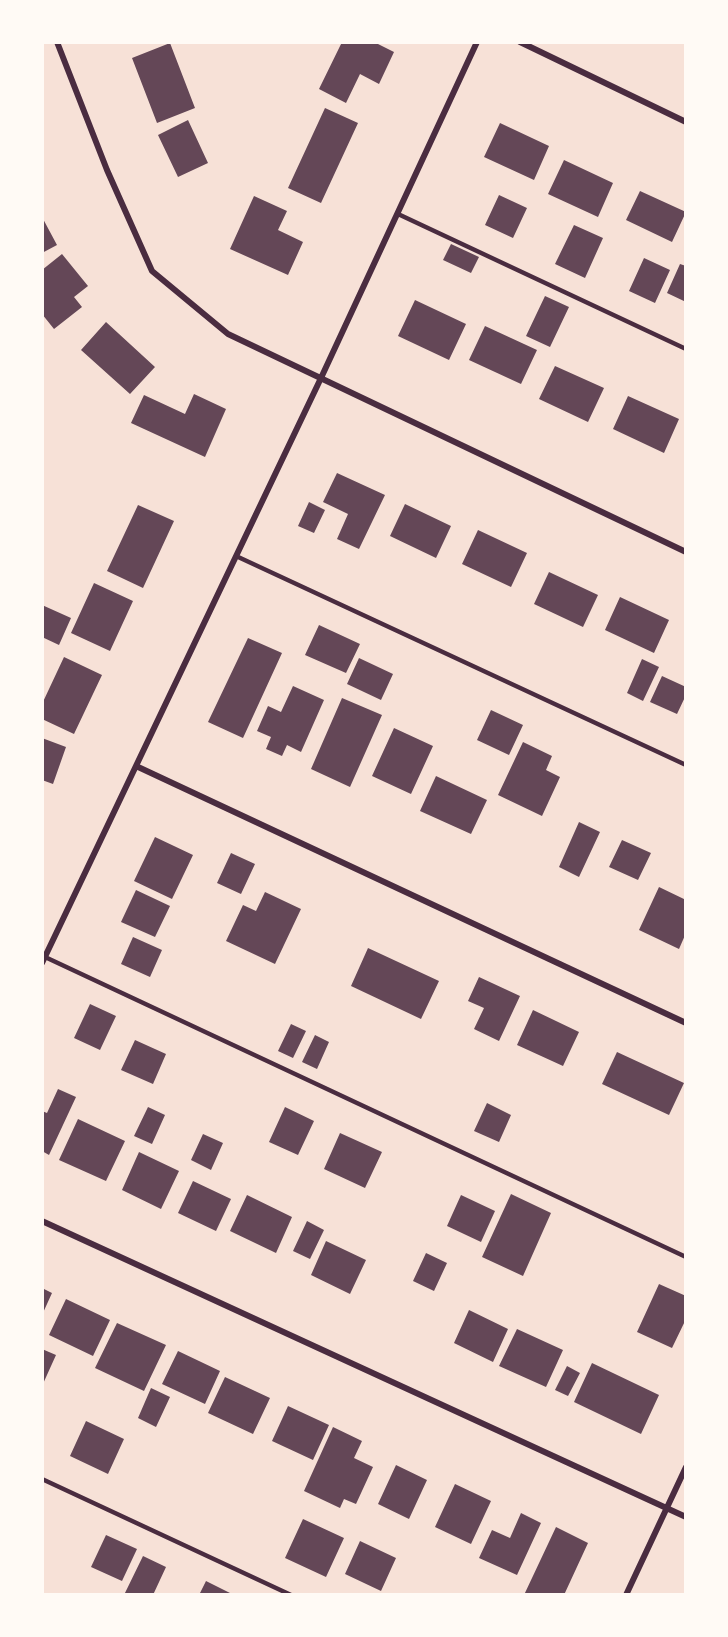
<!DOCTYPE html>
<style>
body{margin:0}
#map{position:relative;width:728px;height:1637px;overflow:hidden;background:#f7e1d7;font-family:Barlow,sans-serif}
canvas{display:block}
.frame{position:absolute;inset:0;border:44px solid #fffaf5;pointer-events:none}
</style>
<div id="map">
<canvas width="728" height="1637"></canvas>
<div class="frame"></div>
</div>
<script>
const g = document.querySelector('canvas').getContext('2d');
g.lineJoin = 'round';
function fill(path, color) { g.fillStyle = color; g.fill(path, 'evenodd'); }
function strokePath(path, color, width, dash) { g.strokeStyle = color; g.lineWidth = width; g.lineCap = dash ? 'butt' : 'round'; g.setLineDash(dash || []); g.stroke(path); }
const building = new Path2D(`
 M342,42H374L394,52L379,84L360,74L346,103L319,89Z
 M170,43L195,108L157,123L132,58Z
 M325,108L358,123L321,203L288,188Z
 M188,120L208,163L178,177L158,135Z
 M500,123L549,146L534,180L484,157Z
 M564,160L613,183L598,217L548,194Z
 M640,191L686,212L672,242L626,220Z
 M499,195L527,208L513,238L485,225Z
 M254,196L287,211L278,230L303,242L288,275L230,249Z
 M42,217L57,245L42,253Z
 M574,225L603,238L585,278L555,264Z
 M451,244L479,257L471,273L443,260Z
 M62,254L88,286L74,297L82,307L54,329L42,314V270Z
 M644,258L670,270L655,303L629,291Z
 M680,264L686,266V302L667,293Z
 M545,296L569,307L550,347L526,336Z
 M415,300L466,324L449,360L398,336Z
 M106,322L155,367L130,394L81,350Z
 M485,326L537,350L521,384L469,360Z
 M555,366L604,388L588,422L539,399Z
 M194,394L226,409L205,457L131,423L144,395L185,414Z
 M628,396L679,419L664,453L613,429Z
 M337,473L385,495L359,549L337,539L348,514L323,502Z
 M309,502L325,510L314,533L298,526Z
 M405,504L451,526L436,558L390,536Z
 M138,505L174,521L143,588L107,571Z
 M478,530L527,553L511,587L462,564Z
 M549,572L598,595L583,627L534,604Z
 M94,583L133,601L110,651L71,633Z
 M620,597L669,620L654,653L605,630Z
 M42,605L71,618L59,645L42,637Z
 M319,625L360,644L346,673L305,655Z
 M248,638L282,653L243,738L208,722Z
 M64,657L102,675L74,734L42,719V704Z
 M359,658L393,674L381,700L347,684Z
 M642,659L659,667L643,701L627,693Z
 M662,676L686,687V695L677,714L650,702Z
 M293,686L324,700L301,752L287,745L282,756L266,749L271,737L257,731L268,706L281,712Z
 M342,698L382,715L350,787L311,769Z
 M491,710L523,725L509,755L477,740Z
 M394,728L433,746L411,794L372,776Z
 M42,738L66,747L53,784L42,780Z
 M523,742L552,756L546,770L560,777L542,816L498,795Z
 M436,776L487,800L471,834L420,811Z
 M579,822L600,832L579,877L559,867Z
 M155,837L193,855L172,899L134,881Z
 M622,840L651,853L638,880L609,867Z
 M231,853L255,864L241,894L217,883Z
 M659,887L686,900V933L679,949L639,930Z
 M136,890L170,906L155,937L121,922Z
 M265,892L301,909L275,964L226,941L243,905L256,911Z
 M133,937L162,950L150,977L121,964Z
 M368,948L439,981L421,1019L351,986Z
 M479,977L520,996L499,1041L474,1029L484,1008L468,1001Z
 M90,1004L116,1016L100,1050L74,1038Z
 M533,1010L579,1032L563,1066L517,1045Z
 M291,1024L306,1031L293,1058L278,1051Z
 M315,1035L329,1042L317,1069L302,1062Z
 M135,1040L166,1054L153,1084L121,1070Z
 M617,1052L684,1083L669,1115L602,1084Z
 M58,1089L76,1097L49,1155L42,1151V1111L47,1113Z
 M487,1103L511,1115L499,1142L474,1131Z
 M148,1107L165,1115L152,1144L134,1136Z
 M285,1107L314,1121L298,1155L269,1142Z
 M78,1119L125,1141L106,1181L59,1160Z
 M340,1133L382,1152L365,1188L324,1169Z
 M203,1134L223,1143L211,1170L191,1160Z
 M139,1152L179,1171L161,1209L122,1190Z
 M193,1181L231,1199L216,1231L178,1213Z
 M511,1194L551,1213L523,1276L482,1257Z
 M247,1195L292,1217L276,1253L230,1231Z
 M461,1195L495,1211L481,1242L447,1226Z
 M307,1221L324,1230L310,1259L293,1251Z
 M326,1241L366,1260L350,1294L311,1275Z
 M426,1253L447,1263L434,1291L413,1281Z
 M659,1284L686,1296V1319L672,1348L637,1332Z
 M42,1288L52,1293L42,1315Z
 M66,1299L110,1320L93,1356L49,1335Z
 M469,1310L508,1329L493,1362L454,1343Z
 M117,1323L166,1345L144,1391L95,1368Z
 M517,1329L563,1350L546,1387L499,1366Z
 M42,1349L56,1355L42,1386Z
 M178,1351L220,1371L205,1404L162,1384Z
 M592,1363L659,1395L641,1434L574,1402Z
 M567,1366L580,1373L568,1396L555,1390Z
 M225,1377L270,1398L253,1434L208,1413Z
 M151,1388L170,1397L156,1427L138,1418Z
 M288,1406L329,1425L313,1460L272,1441Z
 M86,1421L124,1439L108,1474L70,1456Z
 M333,1427L362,1441L354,1458L373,1467L356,1504L344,1499L340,1508L304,1491Z
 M396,1465L427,1480L409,1519L378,1504Z
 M455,1484L491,1501L471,1544L435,1527Z
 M521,1513L541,1523L517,1575L479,1558L492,1530L510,1538Z
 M303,1519L344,1538L326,1577L285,1558Z
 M556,1527L588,1543L564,1595H524Z
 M106,1535L137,1549L122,1581L91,1567Z
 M360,1541L396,1558L381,1591L345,1574Z
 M143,1556L166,1567L153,1595H124Z
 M206,1581L234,1595H199Z`);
const service = new Path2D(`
 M398,214L686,349
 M236,556L686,765
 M45,957L686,1257
 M42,1479L291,1595`);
const minor = new Path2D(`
 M57,42L107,170L152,271L228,334L686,552
 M520,42L686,122
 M136,766L686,1023
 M42,963L321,378L477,42
 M42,1221L686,1517
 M626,1595L686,1467`);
fill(building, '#644757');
strokePath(service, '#4a2c40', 4.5);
strokePath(minor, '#4a2c40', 6);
</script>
